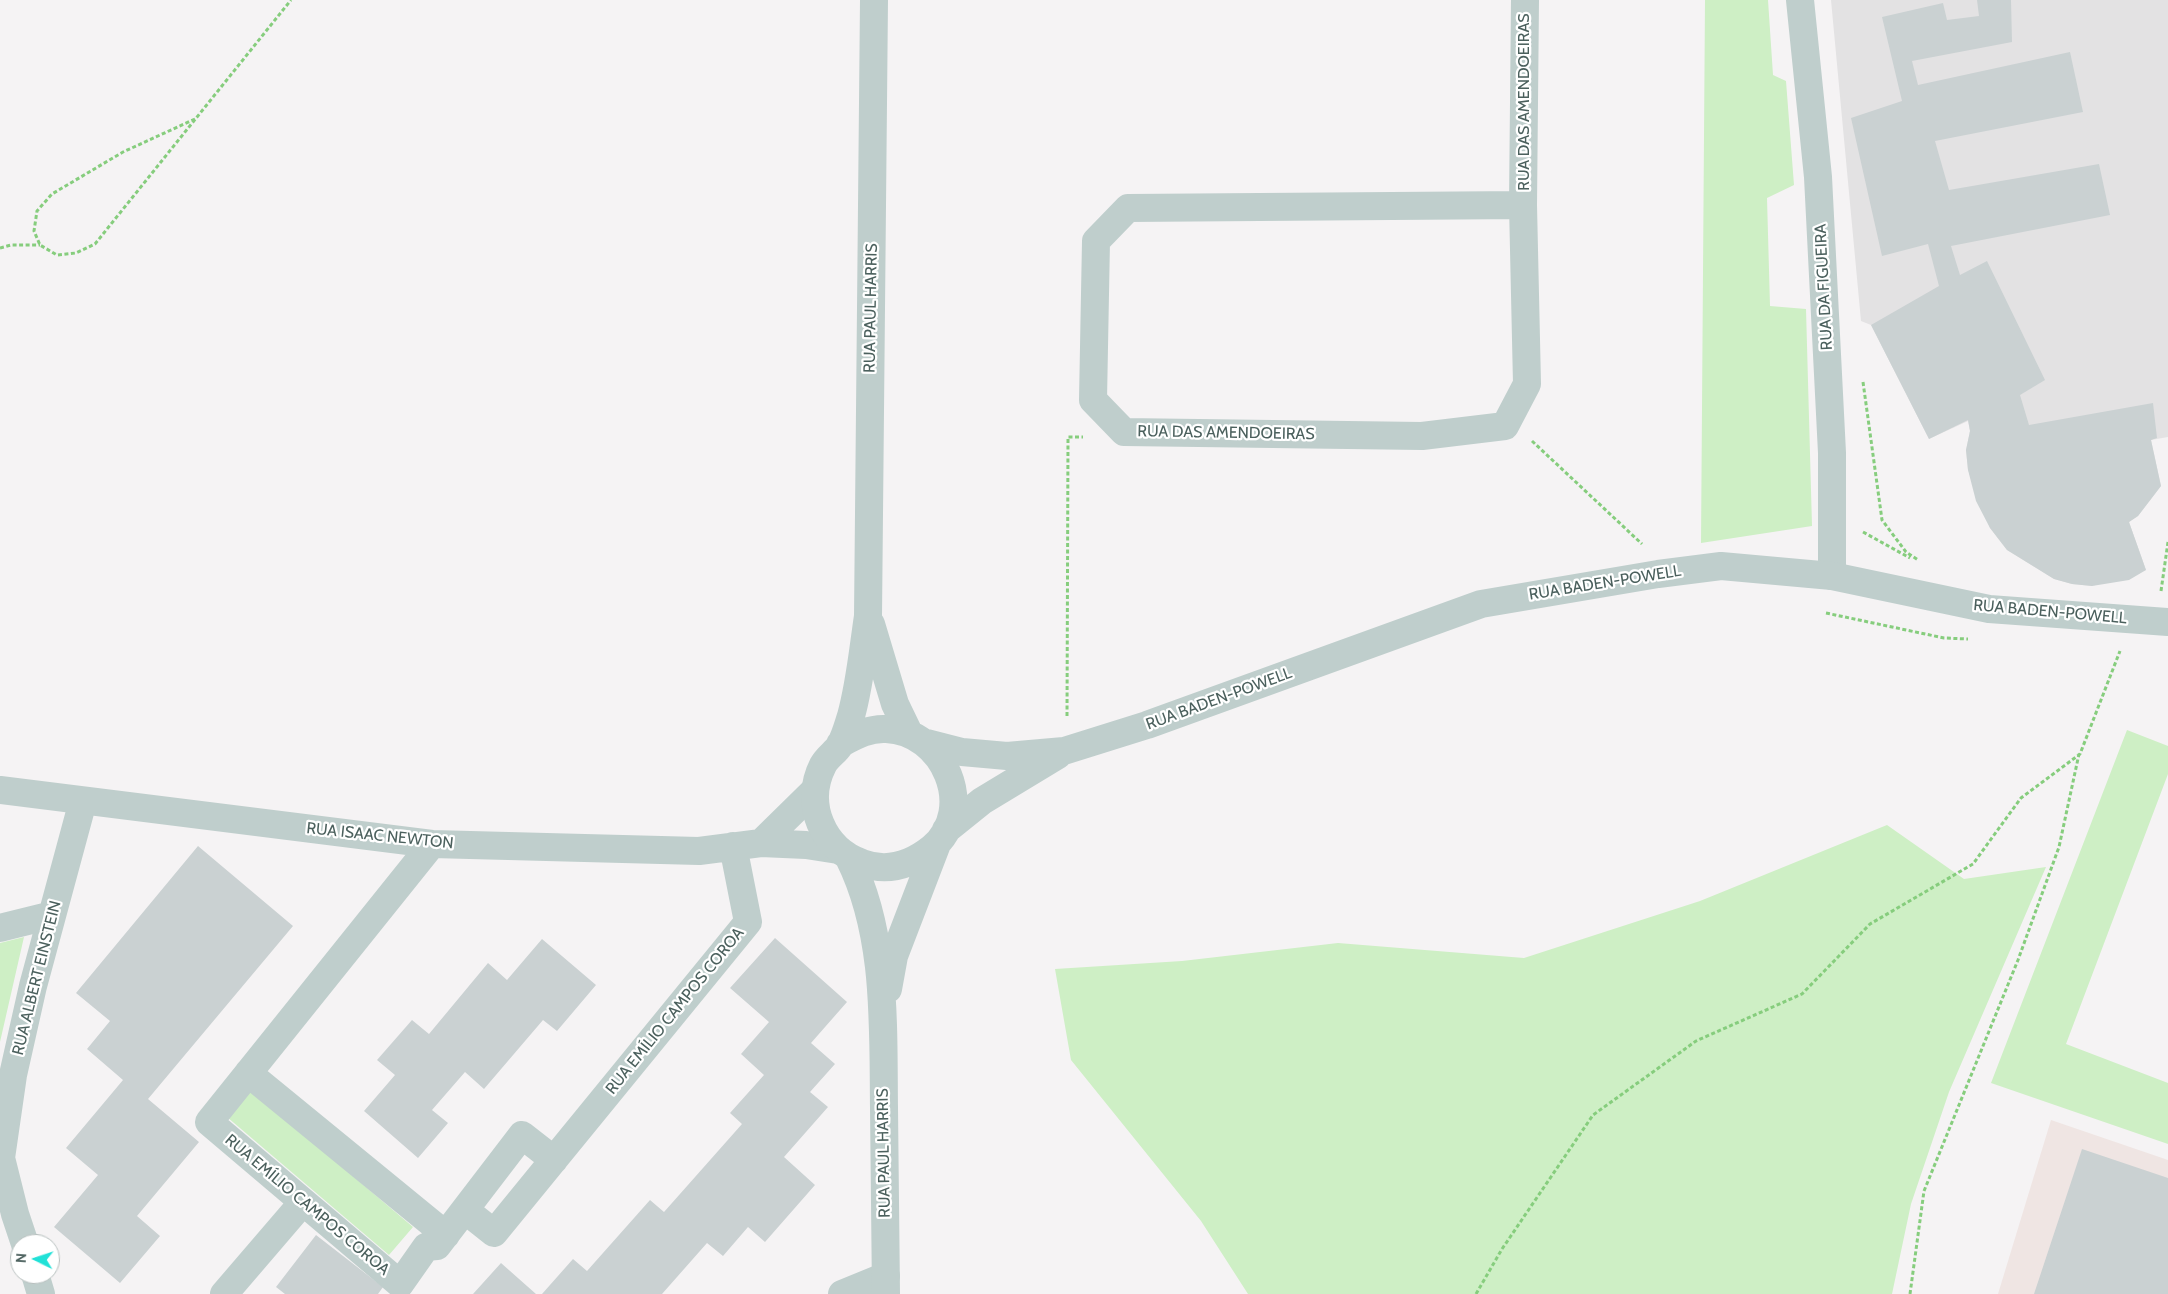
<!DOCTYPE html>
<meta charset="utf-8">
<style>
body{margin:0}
#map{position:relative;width:2168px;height:1294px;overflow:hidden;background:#f5f3f4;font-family:Cabin,sans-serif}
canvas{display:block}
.north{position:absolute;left:10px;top:1234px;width:50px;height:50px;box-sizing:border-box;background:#fff;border:1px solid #b7bfbe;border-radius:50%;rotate:274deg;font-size:14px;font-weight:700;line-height:20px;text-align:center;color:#4b605d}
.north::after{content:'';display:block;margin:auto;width:18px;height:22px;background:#21e1d7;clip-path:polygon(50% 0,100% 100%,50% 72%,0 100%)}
</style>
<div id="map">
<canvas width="2168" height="1294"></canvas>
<div class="north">N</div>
</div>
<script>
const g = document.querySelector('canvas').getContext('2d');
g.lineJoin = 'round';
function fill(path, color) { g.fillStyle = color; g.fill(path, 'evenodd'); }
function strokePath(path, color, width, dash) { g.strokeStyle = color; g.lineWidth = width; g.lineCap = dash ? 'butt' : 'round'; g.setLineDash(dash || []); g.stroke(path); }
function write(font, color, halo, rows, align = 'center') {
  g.font = font + ' Cabin,sans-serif'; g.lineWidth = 4.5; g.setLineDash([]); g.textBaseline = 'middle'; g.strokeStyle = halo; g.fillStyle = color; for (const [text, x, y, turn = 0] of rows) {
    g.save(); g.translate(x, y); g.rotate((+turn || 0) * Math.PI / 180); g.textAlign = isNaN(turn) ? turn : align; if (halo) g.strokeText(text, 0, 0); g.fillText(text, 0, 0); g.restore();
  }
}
const commercial = new Path2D(`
 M2051,1120L2168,1160V1294H1998Z`);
const education = new Path2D(`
 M1831,0H2168V437L2151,440L2161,486L2138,516L2129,522L2146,570L2092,586L2072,584L2054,579L2007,550L1990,528L1968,470L1966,450L1970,431L1968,421L1929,439L1871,325L1861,321Z`);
const green = new Path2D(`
 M1705,0H1768L1773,75L1786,81L1794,185L1767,198L1770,306L1806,309L1812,526L1701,543Z
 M2127,730L2168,746V774L2066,1044L2168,1083V1144L1991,1083Z
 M1887,825L1964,879L2046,867L1949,1092L1911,1204L1892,1294H1248L1201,1221L1071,1060L1055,969L1182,961L1338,943L1524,958L1700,901Z
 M24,937L0,1042V943Z
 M250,1089L413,1227L389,1255L227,1117Z`);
const building = new Path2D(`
 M1977,0H2011L2012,42L1912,61L1918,85L2070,52L2083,112L1935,141L1949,190L2099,164L2110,215L1951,246L1960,275L1987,261L2045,380L2020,395L2029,425L2153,403L2157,438L2151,440L2161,486L2138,516L2129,522L2146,570L2129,580L2092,586L2072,584L2054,579L2007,550L1990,528L1976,501L1968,470L1966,450L1970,431L1968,420L1929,439L1871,325L1939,286L1928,244L1882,256L1851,118L1902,101L1882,17L1943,3L1947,20L1979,16Z
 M198,846L293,926L148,1099L199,1142L137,1216L160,1236L120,1283L54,1227L98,1175L66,1148L123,1080L87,1049L110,1021L76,993Z
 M775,938L847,1002L811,1043L835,1064L810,1092L828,1107L784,1157L815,1185L765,1242L748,1227L723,1256L707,1243L662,1294H542L573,1259L587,1271L650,1200L664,1212L742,1124L730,1113L764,1075L741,1054L769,1022L730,988Z
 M542,939L596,985L557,1031L543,1020L484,1089L465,1072L432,1110L448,1123L418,1158L364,1111L395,1075L377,1060L412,1020L429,1034L488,963L507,980Z
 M2082,1149L2168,1178V1294H2034Z
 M316,1235L383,1287L378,1294H285L276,1287Z
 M501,1263L536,1294H473Z`);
const path = new Path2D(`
 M195,119L123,152L52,194L37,211L34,231L40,245L57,255L76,253L95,244L291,0
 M0,248L11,245H40
 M1863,382L1882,520L1906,552L1918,560
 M1532,441L1642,544
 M1863,532L1910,558
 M2161,591L2168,542
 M1826,613L1944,638L1968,639
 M1067,716L1068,437H1083
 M1476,1294L1502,1249L1593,1115L1696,1041L1802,994L1870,924L1973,864L2021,798L2080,754L2120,651
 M1910,1294L1924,1191L2018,960L2059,847L2079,754`);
const minor = new Path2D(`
 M1800,0L1818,177L1832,453V576
 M1523,205L1128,208L1096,241L1093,400L1124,432L1422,436L1505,426L1527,384L1523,205L1525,0
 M0,790L432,844L699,851L761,843L806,845L838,850
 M761,843L815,790
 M432,844L209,1122L400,1284L426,1247L437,1246L522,1135L554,1160
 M0,928L52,915
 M248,1073L446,1235
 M465,1210L494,1233L748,922L733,846
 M25,1244L15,1214L1,1158L13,1075L33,986L83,801
 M35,1274L41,1294
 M224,1294L303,1202
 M842,1294L886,1276`);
const tertiary = new Path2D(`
 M871,624L895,704L909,733
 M927,743L962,752L1007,756L1064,751L1147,725L1481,604L1658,574L1721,566L1832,576L1989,609L2168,622
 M840,744C855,736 869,728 886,729C944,731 978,809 932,848C912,864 888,873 862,863C823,849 803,804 823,765C827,757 836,752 840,745C845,737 848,725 851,716C860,684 863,649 868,616L874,0
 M946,830L982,801L1058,755
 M849,858C887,934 883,1025 884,1108C885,1170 885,1232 886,1294
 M888,989L894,956L937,844`);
const streetNames = [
 ["RUA DAS AMENDOEIRAS",1524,102,-90],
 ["RUA DA FIGUEIRA",1824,287,-93],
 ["RUA PAUL HARRIS",871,308,-89],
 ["RUA DAS AMENDOEIRAS",1226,433,1],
 ["RUA BADEN-POWELL",1605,583,-9],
 ["RUA BADEN-POWELL",2050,612,5],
 ["RUA BADEN-POWELL",1219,699,-20],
 ["RUA ISAAC NEWTON",380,836,6],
 ["RUA ALBERT EINSTEIN",37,978,-76],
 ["RUA EMÍLIO CAMPOS COROA",675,1011,-51],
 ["RUA PAUL HARRIS",884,1153,-91],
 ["RUA EMÍLIO CAMPOS COROA",307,1205,40]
];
fill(commercial, '#efe5e3');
fill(education, '#e3e2e3');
fill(green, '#ceefc5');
fill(building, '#cad1d2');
strokePath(path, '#86cd7d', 3, [4, 2.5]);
strokePath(minor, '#bfcecc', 28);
strokePath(tertiary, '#bfcecc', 28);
write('16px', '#4b605d', '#fff', streetNames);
</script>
